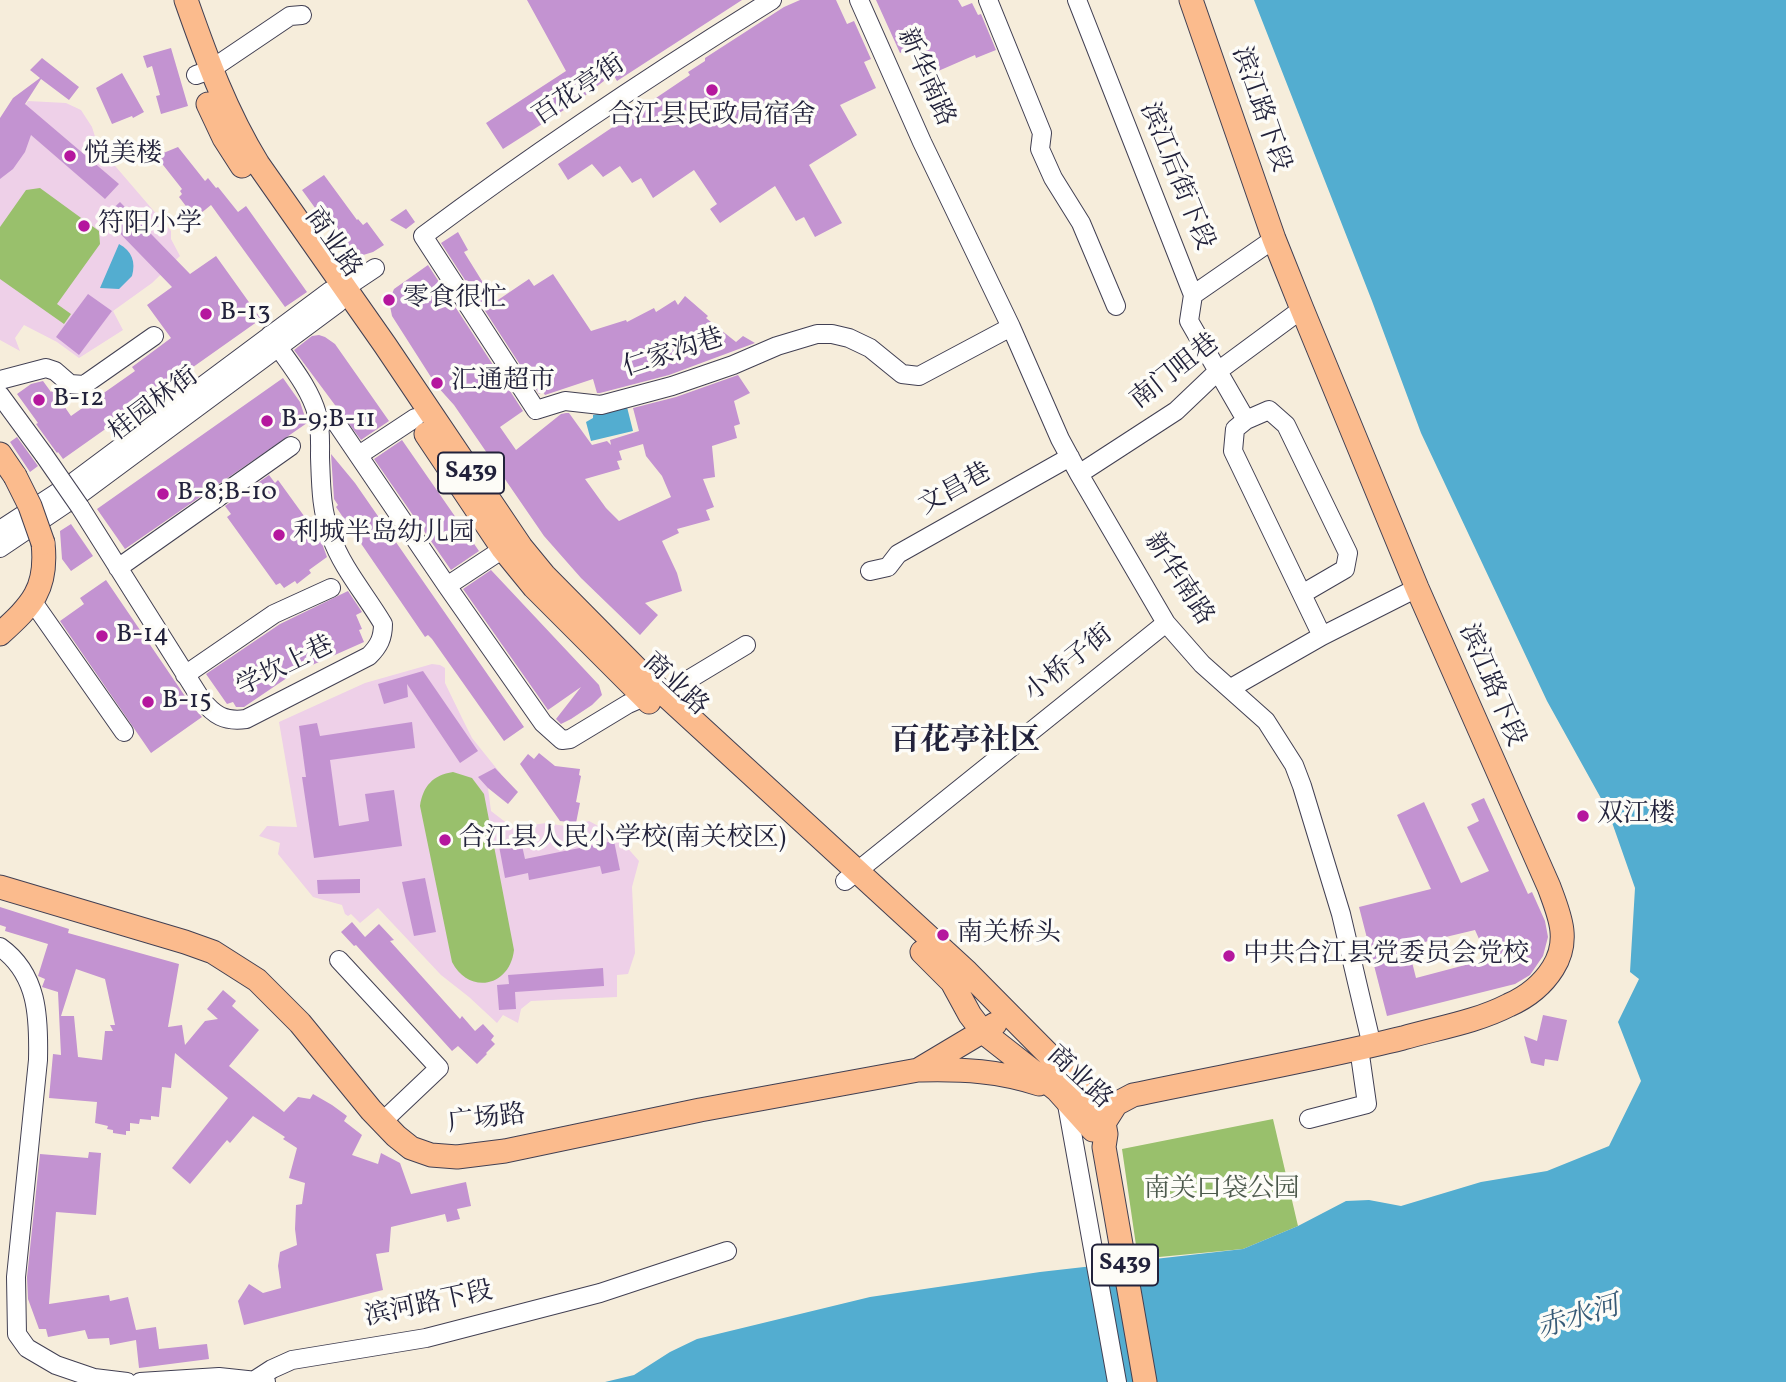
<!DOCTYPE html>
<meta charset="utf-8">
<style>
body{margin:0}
canvas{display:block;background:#f6eddb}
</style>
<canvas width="1786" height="1382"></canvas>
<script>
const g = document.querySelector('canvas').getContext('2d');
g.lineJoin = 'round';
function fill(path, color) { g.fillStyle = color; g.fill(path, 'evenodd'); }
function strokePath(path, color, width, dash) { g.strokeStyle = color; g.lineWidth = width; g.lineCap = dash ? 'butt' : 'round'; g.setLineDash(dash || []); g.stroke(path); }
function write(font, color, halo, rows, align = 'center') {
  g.font = font + ' Vollkorn,"Noto Serif SC",serif'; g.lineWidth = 7; g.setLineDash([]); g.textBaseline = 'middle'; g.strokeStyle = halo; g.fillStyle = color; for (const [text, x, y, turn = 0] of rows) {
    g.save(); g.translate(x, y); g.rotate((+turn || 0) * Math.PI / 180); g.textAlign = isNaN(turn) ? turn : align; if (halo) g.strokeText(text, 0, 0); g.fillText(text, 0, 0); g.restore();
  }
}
const built = new Path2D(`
 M28,101L66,103L81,110L92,127L98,146L171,231V239L180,256L152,283L113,311L123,330L79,358L57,342L24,325L15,338L20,351L0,340V145Z
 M432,664L440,665L445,668V683L462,718L472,738L501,774L488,788L491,811L517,831L525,826L546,823L571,827L589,821L617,836L639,861L632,887L635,953L628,974L617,975V997L531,1001L521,1009L518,1023L503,1015L497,1023L469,997L441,975L378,908L360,923L351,914L348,916L345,914L342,905L313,897L278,854L280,843L259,836L267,826L297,827L279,722L365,683Z`);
const green = new Path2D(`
 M40,188L99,231L100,244L57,304L71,314L64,324L0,279V227L26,190Z
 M453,772L472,778L484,794L514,950C510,987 469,995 452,962L420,806C423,786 433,775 453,772Z
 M1273,1119L1298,1226L1243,1249L1138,1259L1122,1149Z`);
const water = new Path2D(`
 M1254,0H1786V1382H605L634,1375L670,1352L697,1339L870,1297L1040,1272L1243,1249L1298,1226L1346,1201L1369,1200L1401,1206L1481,1182L1547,1171L1609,1146L1641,1081L1618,1022L1639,979L1630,972L1635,888L1608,811L1547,701L1421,433L1372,301Z
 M119,244C132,251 136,262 132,276L119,289L100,288Z
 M627,407L633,431L591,441L586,422L593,418V415Z`);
const building = new Path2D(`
 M527,0H742L617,81L613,74L578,101L503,149L486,123L566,71Z
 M800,0H836L847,24L854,21L871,59L864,62L876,88L840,105L857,135L809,165L842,223L815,237L804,217L796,221L775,186L720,223L710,209L717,204L694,170L653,198L641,178L632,183L620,166L603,177L592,164L568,180L558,164L690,75L688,72L705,61V58L784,7Z
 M876,0H958L962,7L972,3L978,15L981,14L996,50L976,58L975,55L936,72L922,42L900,53Z
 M171,48L188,106L161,114L156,96L160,95L152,66L147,68L143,56Z
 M42,58L79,87L69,100L41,79L25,104L119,184L105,199L31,135L25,152L13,169L0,179V118L13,98L40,78L30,70Z
 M122,73L144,112L133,118L132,116L112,124L96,88Z
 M178,147L205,181L208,178L216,188L218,187L238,212L246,206L307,292L285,307L211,205L195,218L179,197L182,194L180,191L182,189L156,156Z
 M324,175L357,220L358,219L363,225L367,222L384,245L373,252L360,256L350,253L342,245L302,190Z
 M120,202L190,274L216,256L261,319L63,459L58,452L57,453L36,424L38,423L17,394L31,384L43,381L51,392L53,390L71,416L135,371L132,367L171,338L147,305L172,287L104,217Z
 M406,209L415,222L406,229L390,220Z
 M458,232L468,250L464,252L495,302L529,279L534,286L553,274L591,331L626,320L627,322L654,308L656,312L675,300L678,305L685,296L708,316L706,318L736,342L743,336L755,343L669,375L600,393H597L593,379L545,395L543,392L539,394L441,243Z
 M428,265L523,411L500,427L516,450L561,414L566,413H569L592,445L607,441L611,445L610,440L639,431L633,408L676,397L738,375L750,393L734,401L740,424L734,426L737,438L712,446L715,477L703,479L714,507L706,510L710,520L677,529L679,533L662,541L677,573L682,591L645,603L658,615L640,635L581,578L544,536L454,405L436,385L392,316L389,301L394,289ZM643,444L646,456L662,476L671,497L619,521L606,508L585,479L620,469L617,461L622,460L619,451Z
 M88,294L112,311L79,355L56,337Z
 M319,335L325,337L335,344L389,421L361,440L294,350L312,336Z
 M283,378L300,402L307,423L125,549L97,509Z
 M17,437L38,466L30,472L10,442Z
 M402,440L479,551L451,570L374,459Z
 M331,454L355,483L524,727L504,741L432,639L428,635L425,637L336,507L338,505L334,499Z
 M269,475L275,483L278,480L320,538L327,557L309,570L311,573L297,584L295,581L284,588L280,583L276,585L227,517L231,514L225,506Z
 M71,524L93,556L71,571L62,559L60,531Z
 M491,570L599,685L602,695L592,705L571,719L561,724L556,719L581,687L548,710L463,589Z
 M106,580L191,705L202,717L151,753L60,621L84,604L80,598Z
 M348,591L362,612L356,615L362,629L359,630L364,642L310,666L309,663L244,707H236L233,702L227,704L206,674L280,624Z
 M423,671L478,751L460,763L407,684L408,697L384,704L378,684Z
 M412,722L415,748L330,760L339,826L369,821L365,794L394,790L402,846L314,858L302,777H306L299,726L317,723L320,736Z
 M539,753L555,766L580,769L579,775L581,776L576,802L580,803L576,823L560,821L520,764L528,754L534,759Z
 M495,768L518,792L508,804L488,788L478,777Z
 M1484,798L1528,894L1532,892L1545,921L1548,937L1543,956L1530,975L1515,984L1387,1016L1359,907L1431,889L1397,815L1424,802L1461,883L1489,871L1467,827L1479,821L1471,804ZM1475,930L1488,959L1416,978L1408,946Z
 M521,841L525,859L614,841L620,870L602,874L600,866L529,880L528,873L505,878L499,846Z
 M425,878L436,932L414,936L402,882Z
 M360,879V893L318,894L317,880Z
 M0,907L69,929L68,933L179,964L168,1027L182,1025L185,1045L205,1021L218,1019L207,1009L223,990L236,1001L232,1006L259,1030L229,1066L284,1112L298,1097L310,1099L313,1094L332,1105L347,1116L344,1121L362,1135L352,1155L378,1164L381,1153L400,1163L411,1194L466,1182L471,1206L457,1209L460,1219L447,1222L445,1214L391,1227L389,1252L376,1254L383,1290L244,1325L238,1301L249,1284L263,1293L281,1288L278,1266L280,1252L297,1245L295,1229L296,1205L302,1204L305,1183L289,1178L297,1148L283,1139L285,1137L253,1116L230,1143L227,1140L190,1184L172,1168L228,1098L175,1053L171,1088L162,1087L159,1117L151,1116V1120L140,1119L139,1124L130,1123V1131H126V1135L113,1133V1130L107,1129L108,1126L95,1123L97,1102L49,1098L53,1054L61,1055L58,992L42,987L45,979L38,976L48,944L5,931L6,927L0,925ZM76,969L105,979L115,1025H110L113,1031H105L102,1060L78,1057L74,1016H61Z
 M352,922L365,937L379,924L394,940L390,941L460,1019L462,1016L475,1031L483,1024L494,1036L491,1040L495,1044L486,1053L487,1054L477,1064L458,1046L452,1051L356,945L354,946L341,932Z
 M603,968L604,986L515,992L516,1009L499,1010L497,985L509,984L508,975Z
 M1543,1015L1567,1020L1558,1061L1545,1059L1544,1066L1531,1063L1524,1036L1537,1041Z
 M89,1152L101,1153L96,1215L56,1212L49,1304L109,1295L110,1301L128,1297L136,1330L156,1327L159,1349L207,1344L209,1359L139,1368L136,1340L110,1345L109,1338L88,1339L85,1330L48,1337L46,1329H39L28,1299L27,1277L40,1154L88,1158Z`);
const minor = new Path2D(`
 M772,0C651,75 537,151 423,236L536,410L565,401L601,405L672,386L733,365L777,346L817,334H832L849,338L870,348L902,374L919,376L1011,327
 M859,0L922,142L1011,327L1060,439L1079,474L1166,623L1202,664L1266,721L1294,765L1302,786L1341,914L1372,1046
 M988,0L1042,133L1040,149L1053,178L1081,223L1116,306
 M1077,0L1193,295L1189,321L1246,420
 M196,75L210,70L290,16L302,15
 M345,288L375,268
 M1193,295L1274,239
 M0,380L46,368L55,371L70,384L84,385L154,336
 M0,395L44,455
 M335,421L447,586L543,723L562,740L570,739L628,704L644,697L663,695L746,645
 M359,455L415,418
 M1079,474L1176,411L1218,371L1302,309
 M80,507L201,699C214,715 224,722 246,719L369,656C379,646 383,638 383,624C366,595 342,568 331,536C321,511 321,484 320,457C320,442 321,427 317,414C309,385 286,360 270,335
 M0,530L75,481L330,291
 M0,548L83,492L338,303
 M118,568L291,446
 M870,571L888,567L898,554L1070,457
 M447,586L503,549
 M1302,594L1345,569L1348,553L1286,425L1269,410L1246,420L1235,429L1233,451L1322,636
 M33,602L124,732
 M185,675L274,614L331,588
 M1231,688L1322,636L1417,588
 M845,881L1166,623
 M0,947C38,974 39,1017 38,1060L16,1277L17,1334L27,1348L56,1365L94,1378L127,1382
 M339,960L439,1068L382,1122
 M1066,1099L1117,1382
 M1309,1119L1367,1104L1359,1048
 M255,1380L272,1369L292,1360L426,1338L600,1293L727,1251
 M140,1382L219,1377L266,1382`);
const major = new Path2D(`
 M186,0C206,57 226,112 258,164L385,345L521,547L544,575L638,670L967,972L1068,1074L1104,1123L1106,1134L1104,1147L1145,1382
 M208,104L224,138L242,166
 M426,434L503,549L534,587L649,702
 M0,454L15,476
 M0,634C32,605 48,589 43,543
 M0,887L185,942L213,952L257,980L300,1023L371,1110L396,1136L411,1148L431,1155L457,1157L505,1151L700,1110L918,1070L995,1024
 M922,952L952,982L970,1015L983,1032L1057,1090L1093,1130
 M921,1070C963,1069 1000,1071 1039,1084
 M1104,1123L1116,1104L1133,1095C1223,1076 1314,1060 1403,1038C1438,1028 1476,1022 1509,1005C1527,997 1543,984 1553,968C1571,940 1559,914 1549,887L1417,588L1302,309L1274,239L1191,0`);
const minorBridge = new Path2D(`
 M44,455L80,507`);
const majorBridge = new Path2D(`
 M15,476L30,506L43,543`);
const markers = [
 [712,90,7,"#b5179e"],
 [70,156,7,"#b5179e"],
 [84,226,7,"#b5179e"],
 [389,300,7,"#b5179e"],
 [206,314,7,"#b5179e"],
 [437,383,7,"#b5179e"],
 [39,400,7,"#b5179e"],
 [267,421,7,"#b5179e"],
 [163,494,7,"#b5179e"],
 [279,535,7,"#b5179e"],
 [102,636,7,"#b5179e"],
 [148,702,7,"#b5179e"],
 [1583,816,7,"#b5179e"],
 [445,840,7,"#b5179e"],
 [943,935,7,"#b5179e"],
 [1229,956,7,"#b5179e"]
];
const shields = [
 [471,473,66],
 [1125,1265,66]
];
const shieldNames = [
 ["S439",471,473],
 ["S439",1125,1265]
];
const streetNames = [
 ["新华南路",924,78,66],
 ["百花亭街",580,92,-34],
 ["滨江路下段",1259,110,71],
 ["滨江后街下段",1175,177,68],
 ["商业路",331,244,55],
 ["仁家沟巷",674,355,-18],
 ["南门咀巷",1176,373,-38],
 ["桂园林街",155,406,-37],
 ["文昌巷",956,491,-29],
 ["新华南路",1177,580,57],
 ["小桥子街",1070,665,-39],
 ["学坎上巷",286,668,-26],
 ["商业路",674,686,43],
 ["滨江路下段",1490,686,67],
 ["商业路",1078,1079,43],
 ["广场路",487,1121,-7],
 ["滨河路下段",429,1306,-12]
];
const poiNames = [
 ["合江县民政局宿舍",712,117,"center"],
 ["悦美楼",84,156],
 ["符阳小学",98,226],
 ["零食很忙",403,300],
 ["B-13",220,314],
 ["汇通超市",451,383],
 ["B-12",53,400],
 ["B-9;B-11",281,421],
 ["B-8;B-10",177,494],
 ["利城半岛幼儿园",293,535],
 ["B-14",116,636],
 ["B-15",162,702],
 ["双江楼",1597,816],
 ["合江县人民小学校(南关校区)",459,840],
 ["南关桥头",957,935],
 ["中共合江县党委员会党校",1243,956]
];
const parkNames = [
 ["南关口袋公园",1222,1191]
];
const waterNames = [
 ["赤水河",1579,1320,-17]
];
const quarterNames = [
 ["百花亭社区",965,743]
];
fill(built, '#eed0e8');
fill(green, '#99c06c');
fill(water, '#53add0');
fill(building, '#c393d1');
strokePath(minor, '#424053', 20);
strokePath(major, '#424053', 25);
strokePath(minor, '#fff', 18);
strokePath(major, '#fbbb8d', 23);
strokePath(minorBridge, '#424053', 20, []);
strokePath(majorBridge, '#424053', 25, []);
strokePath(minorBridge, '#fff', 18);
strokePath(majorBridge, '#fbbb8d', 23);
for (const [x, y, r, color] of markers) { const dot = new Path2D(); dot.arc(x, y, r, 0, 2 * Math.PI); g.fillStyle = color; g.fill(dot); strokePath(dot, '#fdfcf7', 2.5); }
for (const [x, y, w] of shields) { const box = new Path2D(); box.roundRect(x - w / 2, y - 20.5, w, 41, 5); g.fillStyle = '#fdfcf7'; g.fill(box); strokePath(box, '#22223b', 2); }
write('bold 24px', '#22223b', null, shieldNames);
write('26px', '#22223b', '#fdfcf7', streetNames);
write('26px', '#22223b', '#fdfcf7', poiNames, 'left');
write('26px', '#4c594c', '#fdfcf7', parkNames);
write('italic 28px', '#365a77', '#fdfcf7', waterNames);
write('bold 30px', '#22223b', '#fdfcf7', quarterNames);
</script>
